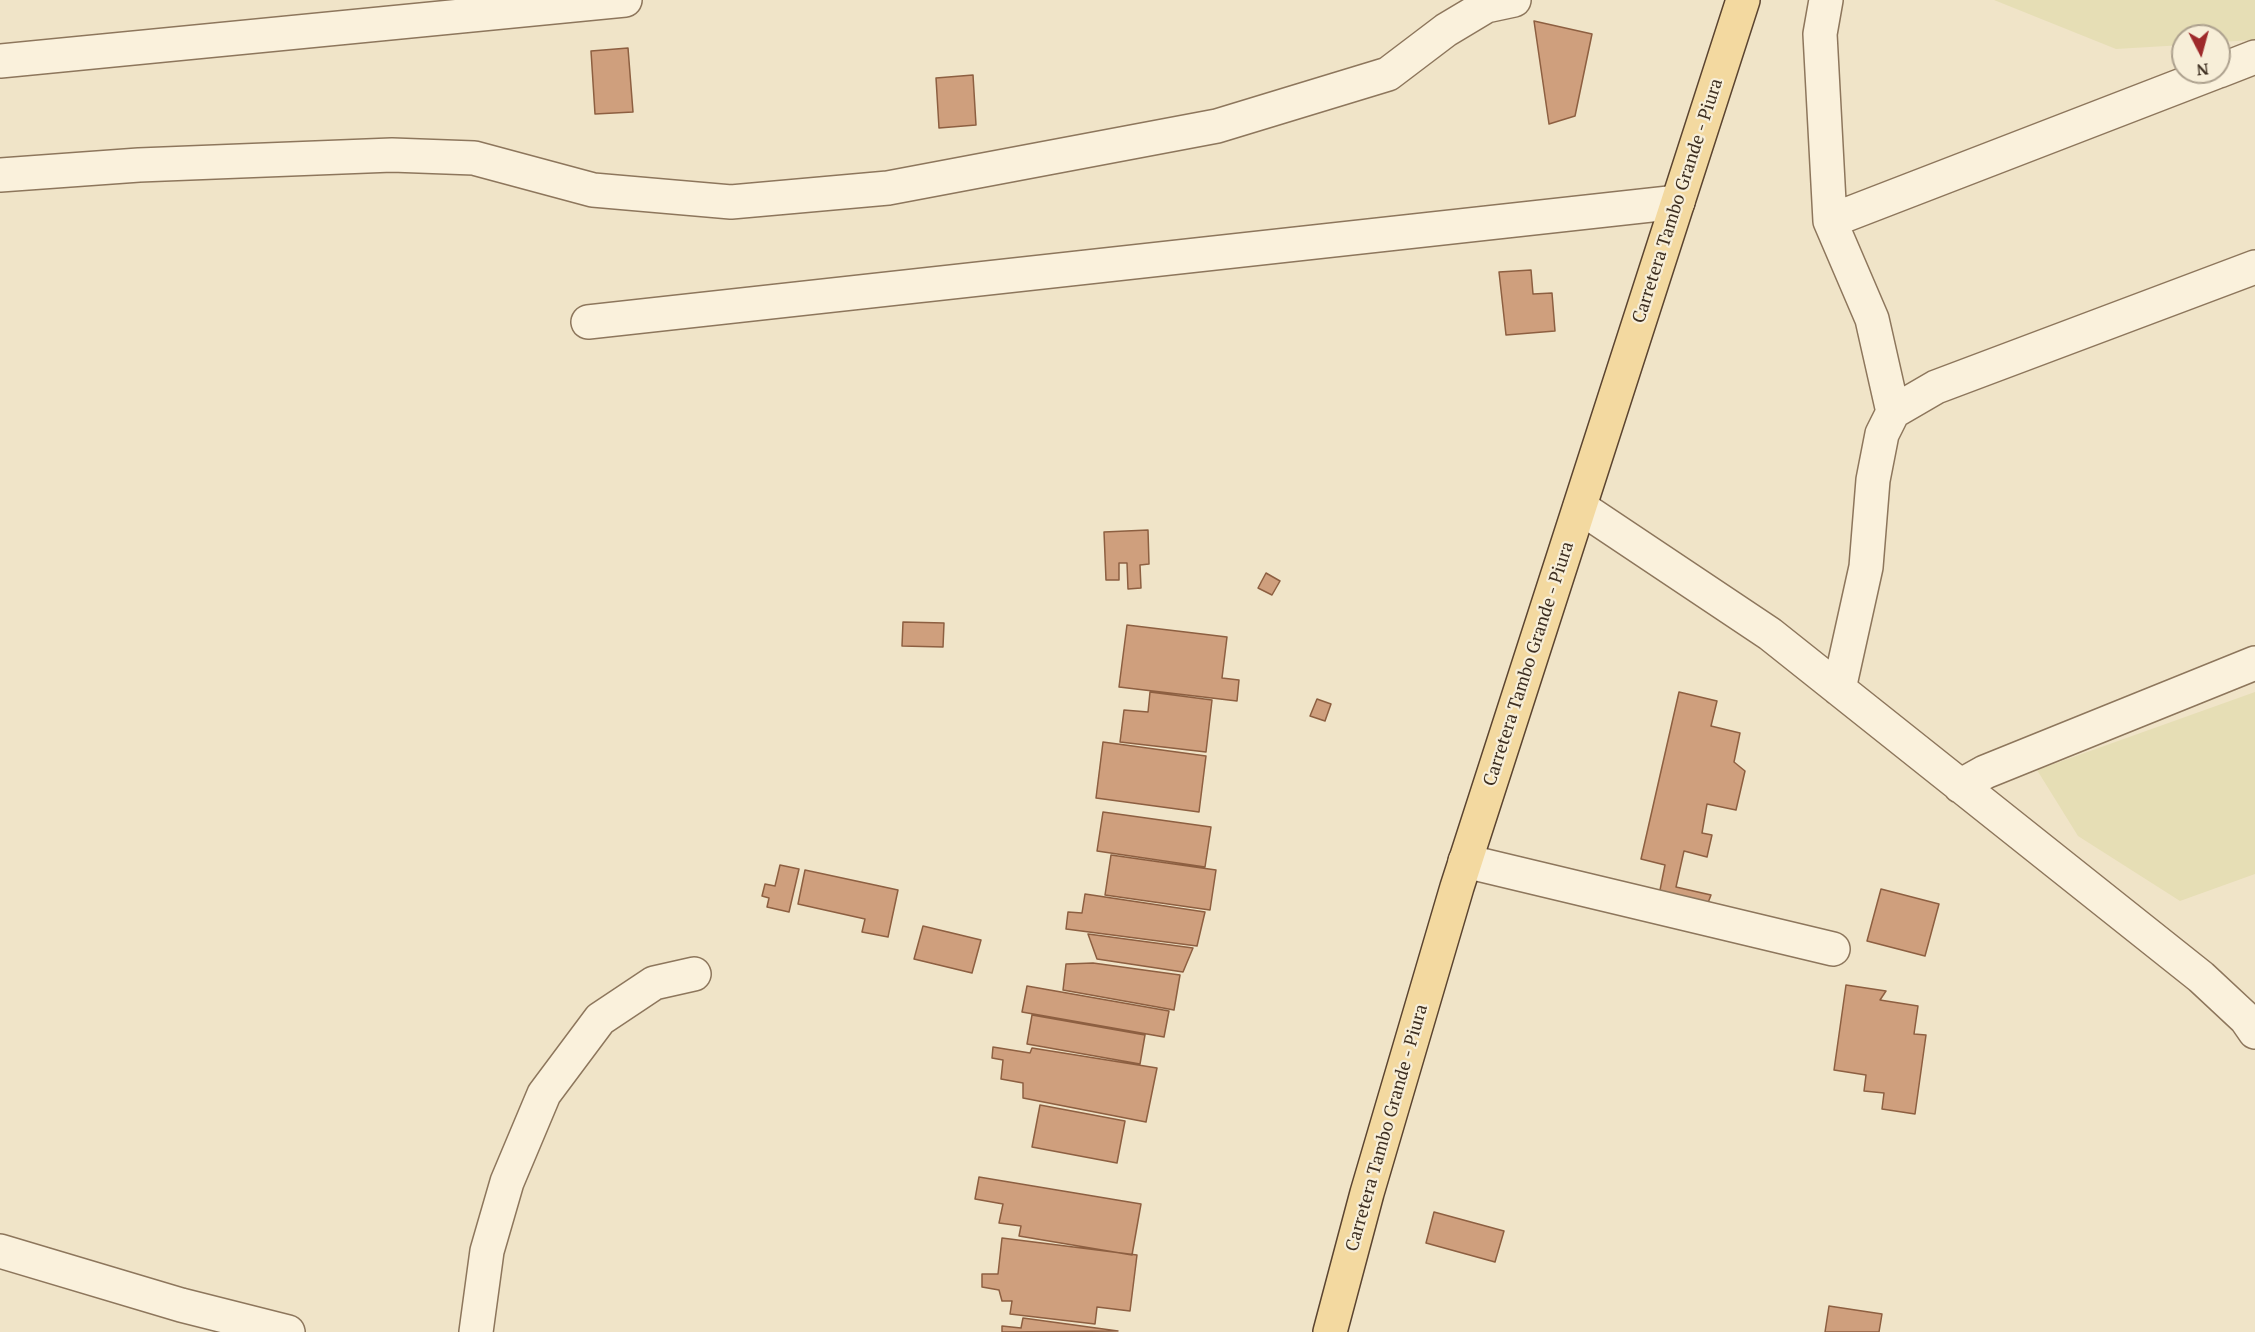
<!DOCTYPE html>
<style>
body{margin:0}
#map{position:relative;width:2255px;height:1332px;overflow:hidden;background:#f0e4c8;font-family:"PT Serif",serif}
canvas{display:block}
.north{position:absolute;left:2171px;top:24px;width:60px;height:60px;box-sizing:border-box;background:#f7eed8;border:2px solid #ada18e;border-radius:50%;rotate:174deg;font-size:16px;font-weight:700;line-height:24px;text-align:center;color:#3d2e20}
.north::after{content:'';display:block;margin:auto;width:21px;height:27px;background:#9e2a2b;clip-path:polygon(50% 0,100% 100%,50% 72%,0 100%)}
</style>
<div id="map">
<canvas width="2255" height="1332"></canvas>
<div class="north">N</div>
</div>
<script>
const g = document.querySelector('canvas').getContext('2d');
g.lineJoin = 'round';
function fill(path, color) { g.fillStyle = color; g.fill(path, 'evenodd'); }
function strokePath(path, color, width, dash) { g.strokeStyle = color; g.lineWidth = width; g.lineCap = dash ? 'butt' : 'round'; g.setLineDash(dash || []); g.stroke(path); }
function write(font, color, halo, rows, align = 'center') {
  g.font = font + ' "PT Serif",serif'; g.lineWidth = 4.5; g.setLineDash([]); g.textBaseline = 'middle'; g.strokeStyle = halo; g.fillStyle = color; for (const [text, x, y, turn = 0] of rows) {
    g.save(); g.translate(x, y); g.rotate((+turn || 0) * Math.PI / 180); g.textAlign = isNaN(turn) ? turn : align; if (halo) g.strokeText(text, 0, 0); g.fillText(text, 0, 0); g.restore();
  }
}
const farmland = new Path2D(`
 M1994,0H2255V40L2219,42V36H2183V45L2116,49Z
 M2255,692V874L2180,901L2078,836L2037,770Z`);
const building = new Path2D(`
 M1534,21L1592,34L1575,116L1549,124Z
 M628,48L633,112L595,114L591,51Z
 M973,75L976,125L939,128L936,78Z
 M1531,270L1533,294L1552,293L1555,331L1506,335L1499,272Z
 M1148,530L1149,564L1140,565L1141,588L1128,589L1127,563H1119V580H1106L1104,532Z
 M1266,573L1280,581L1272,595L1258,588Z
 M903,622L944,623L943,647L902,646Z
 M1127,625L1227,637L1222,678L1239,680L1237,701L1119,687Z
 M1150,692L1212,700L1206,752L1120,742L1124,710L1148,712Z
 M1679,692L1717,701L1711,726L1740,733L1734,762L1745,771L1736,810L1707,804L1702,833L1712,835L1707,857L1684,851L1676,887L1711,895L1706,908L1659,895L1665,865L1641,859Z
 M1317,699L1331,704L1325,721L1310,716Z
 M1103,742L1206,756L1199,812L1096,798Z
 M1103,812L1211,827L1205,867L1097,851Z
 M1111,855L1216,870L1210,910L1105,895Z
 M780,865L799,869L789,912L767,907L769,898L762,896L765,884L775,886Z
 M805,870L898,890L888,937L862,932L865,919L798,904Z
 M1881,889L1939,904L1925,956L1867,941Z
 M1085,894L1205,912L1197,946L1066,929L1068,912L1082,913Z
 M923,926L981,940L972,973L914,959Z
 M1088,934L1193,948L1183,972L1097,959Z
 M1093,963L1180,975L1174,1010L1063,990L1066,964Z
 M1846,985L1886,991L1880,1000L1918,1006L1914,1034L1926,1035L1915,1114L1882,1109L1884,1093L1864,1091L1866,1075L1834,1070Z
 M1027,986L1169,1011L1164,1037L1022,1012Z
 M1032,1015L1145,1035L1140,1064L1027,1044Z
 M993,1047L1030,1053L1032,1048L1157,1068L1146,1122L1023,1098V1083L1001,1079L1003,1060L992,1058Z
 M1040,1105L1125,1121L1117,1163L1032,1147Z
 M979,1177L1141,1204L1132,1255L1019,1236L1021,1226L999,1223L1003,1204L975,1199Z
 M1434,1212L1504,1231L1495,1262L1426,1243Z
 M1002,1238L1137,1255L1130,1311L1097,1307L1095,1324L1010,1314L1012,1301H1002L999,1290L982,1287V1274H998Z
 M1829,1306L1882,1314L1879,1332H1825Z
 M1023,1318L1118,1331L1002,1332V1326L1021,1328Z`);
const minor = new Path2D(`
 M1826,0L1820,34L1830,221L1872,319L1893,412
 M0,61L625,0
 M2219,71L2255,57
 M0,175L139,165L392,155L474,158L593,190L731,202L888,188L1217,126L1388,74L1446,30L1486,6L1514,0
 M1830,221L2216,72
 M588,322L1678,202
 M1580,507L1770,634L2201,977L2246,1019L2255,1032
 M1839,689L1866,567L1873,480L1882,434L1893,412L1936,387L2255,267
 M1960,786L1985,772L2255,663
 M1465,861L1833,949
 M0,1251L181,1305L288,1332
 M476,1332L487,1251L507,1182L544,1094L600,1019L654,983L694,974`);
const major = new Path2D(`
 M1330,1332L1367,1193L1457,887L1743,0`);
const streetNames = [
 ["Carretera Tambo Grande - Piura",1678,201,-72],
 ["Carretera Tambo Grande - Piura",1529,664,-72],
 ["Carretera Tambo Grande - Piura",1387,1128,-74]
];
fill(farmland, '#e6deb5');
fill(building, '#cf9f7d');
strokePath(building, '#8d5f41', 1.5);
strokePath(minor, '#8d765c', 36);
strokePath(major, '#5b4430', 36);
strokePath(minor, '#faf1dc', 33);
strokePath(major, '#f3d9a0', 33);
write('18px', '#3d2e20', '#f7eed8', streetNames);
</script>
